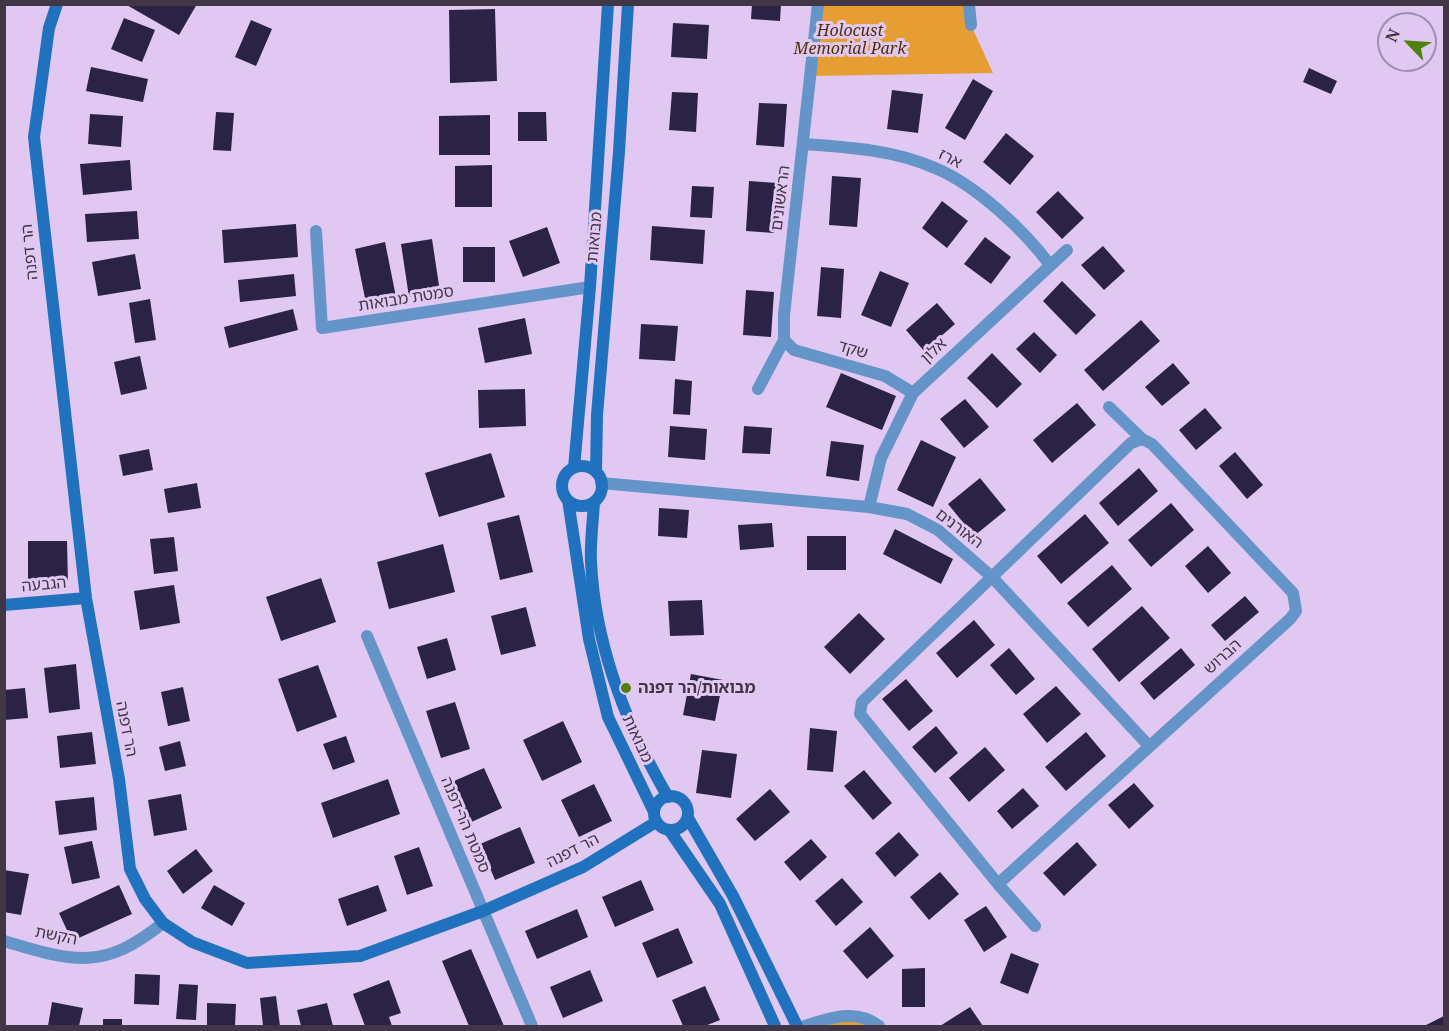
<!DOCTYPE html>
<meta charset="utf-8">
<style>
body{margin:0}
#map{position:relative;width:1449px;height:1031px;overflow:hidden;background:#e1c8f2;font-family:"Noto Serif",serif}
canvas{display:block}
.frame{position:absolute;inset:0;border:6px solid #403646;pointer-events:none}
.north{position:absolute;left:1377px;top:12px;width:60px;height:60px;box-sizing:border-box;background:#e1c8f2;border:2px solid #a18ead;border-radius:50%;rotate:295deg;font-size:16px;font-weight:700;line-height:24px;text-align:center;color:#403646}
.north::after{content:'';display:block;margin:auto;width:21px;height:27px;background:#51800f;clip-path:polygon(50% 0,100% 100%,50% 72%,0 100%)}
</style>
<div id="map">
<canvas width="1449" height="1031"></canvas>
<div class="frame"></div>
<div class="north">N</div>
</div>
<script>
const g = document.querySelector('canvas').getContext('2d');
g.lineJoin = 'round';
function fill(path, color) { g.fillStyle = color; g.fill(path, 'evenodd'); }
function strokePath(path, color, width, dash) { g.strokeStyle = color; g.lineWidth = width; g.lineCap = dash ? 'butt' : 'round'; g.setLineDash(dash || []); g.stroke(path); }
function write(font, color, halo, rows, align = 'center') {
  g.font = font + ' "Noto Serif","Noto Sans Hebrew",serif'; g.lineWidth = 6; g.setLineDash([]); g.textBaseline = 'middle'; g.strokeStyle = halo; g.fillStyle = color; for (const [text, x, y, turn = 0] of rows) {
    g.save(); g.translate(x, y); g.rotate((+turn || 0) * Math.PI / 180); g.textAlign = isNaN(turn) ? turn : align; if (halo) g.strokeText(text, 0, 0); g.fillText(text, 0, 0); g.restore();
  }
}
const green = new Path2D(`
 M818,4L969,5L971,25L993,73L811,76Z
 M839,1015L879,1026H805Z`);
const building = new Path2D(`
 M125,4H197L179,35Z
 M752,4H781L780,21L751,19Z
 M495,9L497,81L450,83L449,10Z
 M124,18L155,30L142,62L111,49Z
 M251,20L272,29L256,66L235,57Z
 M673,23L709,25L707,59L671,57Z
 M91,67L148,79L143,102L86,91Z
 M1309,68L1337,81L1331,94L1303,82Z
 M973,79L993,91L965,140L945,128Z
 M892,90L923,94L918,133L887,129Z
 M672,92L698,93L696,132L669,130Z
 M759,103L787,104L784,147L756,145Z
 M216,112L234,113L231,151L213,150Z
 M518,112H546L547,141H518Z
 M90,114L123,116L121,147L88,144Z
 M490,115V155H439V116Z
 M1006,133L1034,156L1010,185L983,162Z
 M130,160L132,190L83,195L80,164Z
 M492,165V207H455V166Z
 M832,176L861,178L857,227L829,225Z
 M749,181L777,183L774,233L746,231Z
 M692,186L714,187L712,218L690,217Z
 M1058,191L1084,218L1062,239L1036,212Z
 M942,201L968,221L947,248L922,228Z
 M137,211L139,239L87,242L85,214Z
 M296,224L298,257L224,263L222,230Z
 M652,226L705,230L703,264L650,260Z
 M547,227L560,263L523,277L509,241Z
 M985,237L1011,257L991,284L964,264Z
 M432,239L440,292L409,297L401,244Z
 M385,242L396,297L366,303L355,249Z
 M1103,246L1125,271L1104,290L1081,265Z
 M463,247H495V282H463Z
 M135,254L141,289L98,296L92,262Z
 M821,267L844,269L841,318L817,316Z
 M880,271L909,283L891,327L861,315Z
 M294,274L296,296L240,302L238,280Z
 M1062,281L1096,315L1076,335L1043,301Z
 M746,290L774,292L771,337L743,335Z
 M150,299L156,340L135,343L129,303Z
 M937,303L955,324L924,351L906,330Z
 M293,309L298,330L229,348L224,327Z
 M525,318L532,354L485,363L478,328Z
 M1141,320L1160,341L1103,391L1084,370Z
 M641,324L678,326L675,361L639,359Z
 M1034,332L1057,355L1040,373L1016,349Z
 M992,353L1022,384L997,408L967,378Z
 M140,356L147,389L121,395L114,362Z
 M1173,363L1190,383L1162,406L1145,387Z
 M841,373L896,396L882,430L826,407Z
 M675,379L692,381L690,415L673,414Z
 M525,389L526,426L479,428L478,390Z
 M965,399L989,427L964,448L940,419Z
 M1077,403L1096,425L1052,463L1033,440Z
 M1205,408L1222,428L1196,450L1179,430Z
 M670,426L707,429L705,460L668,457Z
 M744,426L772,428L770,454L742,453Z
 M921,440L956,457L933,507L897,490Z
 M831,441L864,445L859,481L826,476Z
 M149,449L153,470L123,476L119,455Z
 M1235,452L1263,485L1247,499L1219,466Z
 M491,453L505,497L439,517L425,473Z
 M1139,468L1158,491L1118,526L1099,503Z
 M980,478L1006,510L974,536L948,504Z
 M197,483L201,508L168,513L164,489Z
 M1171,503L1194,530L1151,567L1128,540Z
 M659,508L689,510L687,538L658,536Z
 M1085,514L1109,543L1061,584L1037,556Z
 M519,515L533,572L500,580L487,523Z
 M772,523L774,547L740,550L738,525Z
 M895,529L953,559L941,584L883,554Z
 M807,536H846V570H807Z
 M174,537L178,571L154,574L150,539Z
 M28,541H67L68,583H28Z
 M443,544L455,592L389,609L377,562Z
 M1208,546L1231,573L1208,593L1185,566Z
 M1112,565L1132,589L1088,627L1067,603Z
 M321,578L336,622L281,641L266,597Z
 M174,585L180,623L140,630L134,591Z
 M1245,596L1259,612L1225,641L1211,625Z
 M702,600L704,635L670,636L668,601Z
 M1142,606L1170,638L1119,682L1092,649Z
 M526,607L536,646L501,655L491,616Z
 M859,613L885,639L850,674L824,647Z
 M974,620L995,645L957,678L936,653Z
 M447,638L456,670L427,679L417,647Z
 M1009,648L1035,679L1016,695L990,665Z
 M1181,648L1195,665L1154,700L1140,683Z
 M76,664L80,709L49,713L44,668Z
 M318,665L337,717L297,732L278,679Z
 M691,674L723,680L715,721L683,715Z
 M906,679L933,711L909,731L882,699Z
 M1056,686L1081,714L1047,743L1023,714Z
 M183,687L190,721L168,726L161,692Z
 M25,688L28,718L4,720V690Z
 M455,702L470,749L441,758L426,711Z
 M563,721L582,762L542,781L523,740Z
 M936,726L958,753L935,773L912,747Z
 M810,728L837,731L833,772L807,770Z
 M92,732L96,764L60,768L57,736Z
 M1086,732L1106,756L1066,791L1045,767Z
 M346,736L355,762L333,770L323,744Z
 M180,741L186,766L165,771L159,747Z
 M985,747L1005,770L969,802L949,778Z
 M702,750L737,754L731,798L696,793Z
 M484,768L502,808L465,825L447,784Z
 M864,770L892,803L873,820L844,786Z
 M388,779L400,814L333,838L321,803Z
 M1134,783L1154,806L1129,829L1108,805Z
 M594,784L612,821L579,837L561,800Z
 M1023,788L1039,806L1012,829L997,811Z
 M770,789L790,812L755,841L736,819Z
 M181,794L187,830L154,836L148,800Z
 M94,797L97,830L59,835L55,801Z
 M520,827L535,863L495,880L480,844Z
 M899,832L919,855L895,877L875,853Z
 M811,839L827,857L800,881L784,862Z
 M92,841L100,878L72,884L64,847Z
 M1077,842L1097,865L1064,896L1043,873Z
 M419,847L433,886L407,895L394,856Z
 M196,849L213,871L183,894L167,871Z
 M4,870L29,874L21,915L4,912Z
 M940,872L959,894L929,920L910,897Z
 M842,878L863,902L836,926L815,901Z
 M641,880L654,910L615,927L602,897Z
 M119,885L132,914L72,941L59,913Z
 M214,885L245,903L232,926L201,908Z
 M378,885L387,911L347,926L338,899Z
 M986,906L1007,937L984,952L964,920Z
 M577,909L588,937L537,959L525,931Z
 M870,927L894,956L867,979L843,951Z
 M678,928L693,963L657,978L642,943Z
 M471,949L504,1026H469L442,961Z
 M1011,953L1039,964L1028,994L1000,983Z
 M925,968V1007H902V969Z
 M590,970L603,1001L563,1018L550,987Z
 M135,974L160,975L159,1005L134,1004Z
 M389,980L401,1013L389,1017L392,1026H365L353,994Z
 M179,984L198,985L196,1020L176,1019Z
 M705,986L720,1020L705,1026H683L672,1000Z
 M276,996L280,1026H263L260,998Z
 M52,1002L83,1008L79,1026H48Z
 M207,1003L236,1004L235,1026H207Z
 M327,1003L333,1026H301L297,1010Z
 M970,1007L983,1026H940Z
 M1444,1016V1026H1424Z
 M103,1019H122V1026H103Z`);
const street = new Path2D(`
 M969,4L971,25
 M805,144C848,147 895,150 935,168C976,185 1024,230 1050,265
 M316,231L322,328L590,287
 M784,340L794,350L885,376L913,393
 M758,389L784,340V315L818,4
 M601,483L869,507L907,514L938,530L992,577L1149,746
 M869,507L881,458L913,393L1067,250
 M367,636L532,1026
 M998,884L1290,619L1296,611L1293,593L1152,444L1142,439L1109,407
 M1035,926L998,884L860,714L862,702L1131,443L1142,439
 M4,941C75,962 103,971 163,923
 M805,1026C828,1018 857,1008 879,1026`);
const secondary = new Path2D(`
 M57,4L49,28L34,137L86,598L119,779L130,869L145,899L163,923L192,942L247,963L360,956L483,911L583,867L656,822
 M562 486a20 20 0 1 1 40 0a20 20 0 1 1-40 0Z
 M574,468L590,287L608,4
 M596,472L597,415L619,152L628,4
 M568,500L589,639L608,717L654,812
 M594,502C593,521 590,542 591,562C595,645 626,725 668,797
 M4,605L86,598
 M654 813a17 17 0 1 1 34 0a17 17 0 1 1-34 0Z
 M688,818L733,896L797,1026
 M670,831L720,904L775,1026`);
const markers = [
 [626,688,6,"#51800f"]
];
const parkNames = [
 ["Holocust",850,31],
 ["Memorial Park",850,49]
];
const streetNames = [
 ["ארז",950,159,28],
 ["הראשונים",781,198,-83],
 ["מבואות",595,237,-85],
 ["הר דפנה",30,252,-96],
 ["סמטת מבואות",406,299,-9],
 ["שקד",853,350,16],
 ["אלון",934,351,-43],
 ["האורנים",959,529,37],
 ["הגבעה",44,585,-5],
 ["הברוש",1223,657,-42],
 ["הר דפנה",126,729,79],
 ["מבואות",637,739,65],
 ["סמטת הר דפנה",465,825,67],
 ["הר דפנה",573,851,-27],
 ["הקשת",56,936,11]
];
const poiNames = [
 ["מבואות/הר דפנה",638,688]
];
fill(green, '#e69d33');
fill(building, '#2a2346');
strokePath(street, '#6494c8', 12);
strokePath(secondary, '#2172be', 12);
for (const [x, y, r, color] of markers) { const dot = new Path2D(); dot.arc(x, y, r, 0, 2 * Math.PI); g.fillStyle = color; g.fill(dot); strokePath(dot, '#e1c8f2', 2); }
write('italic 16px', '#503204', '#e1c8f2', parkNames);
write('16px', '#403646', '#e1c8f2', streetNames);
write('bold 16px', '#403646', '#e1c8f2', poiNames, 'left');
</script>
